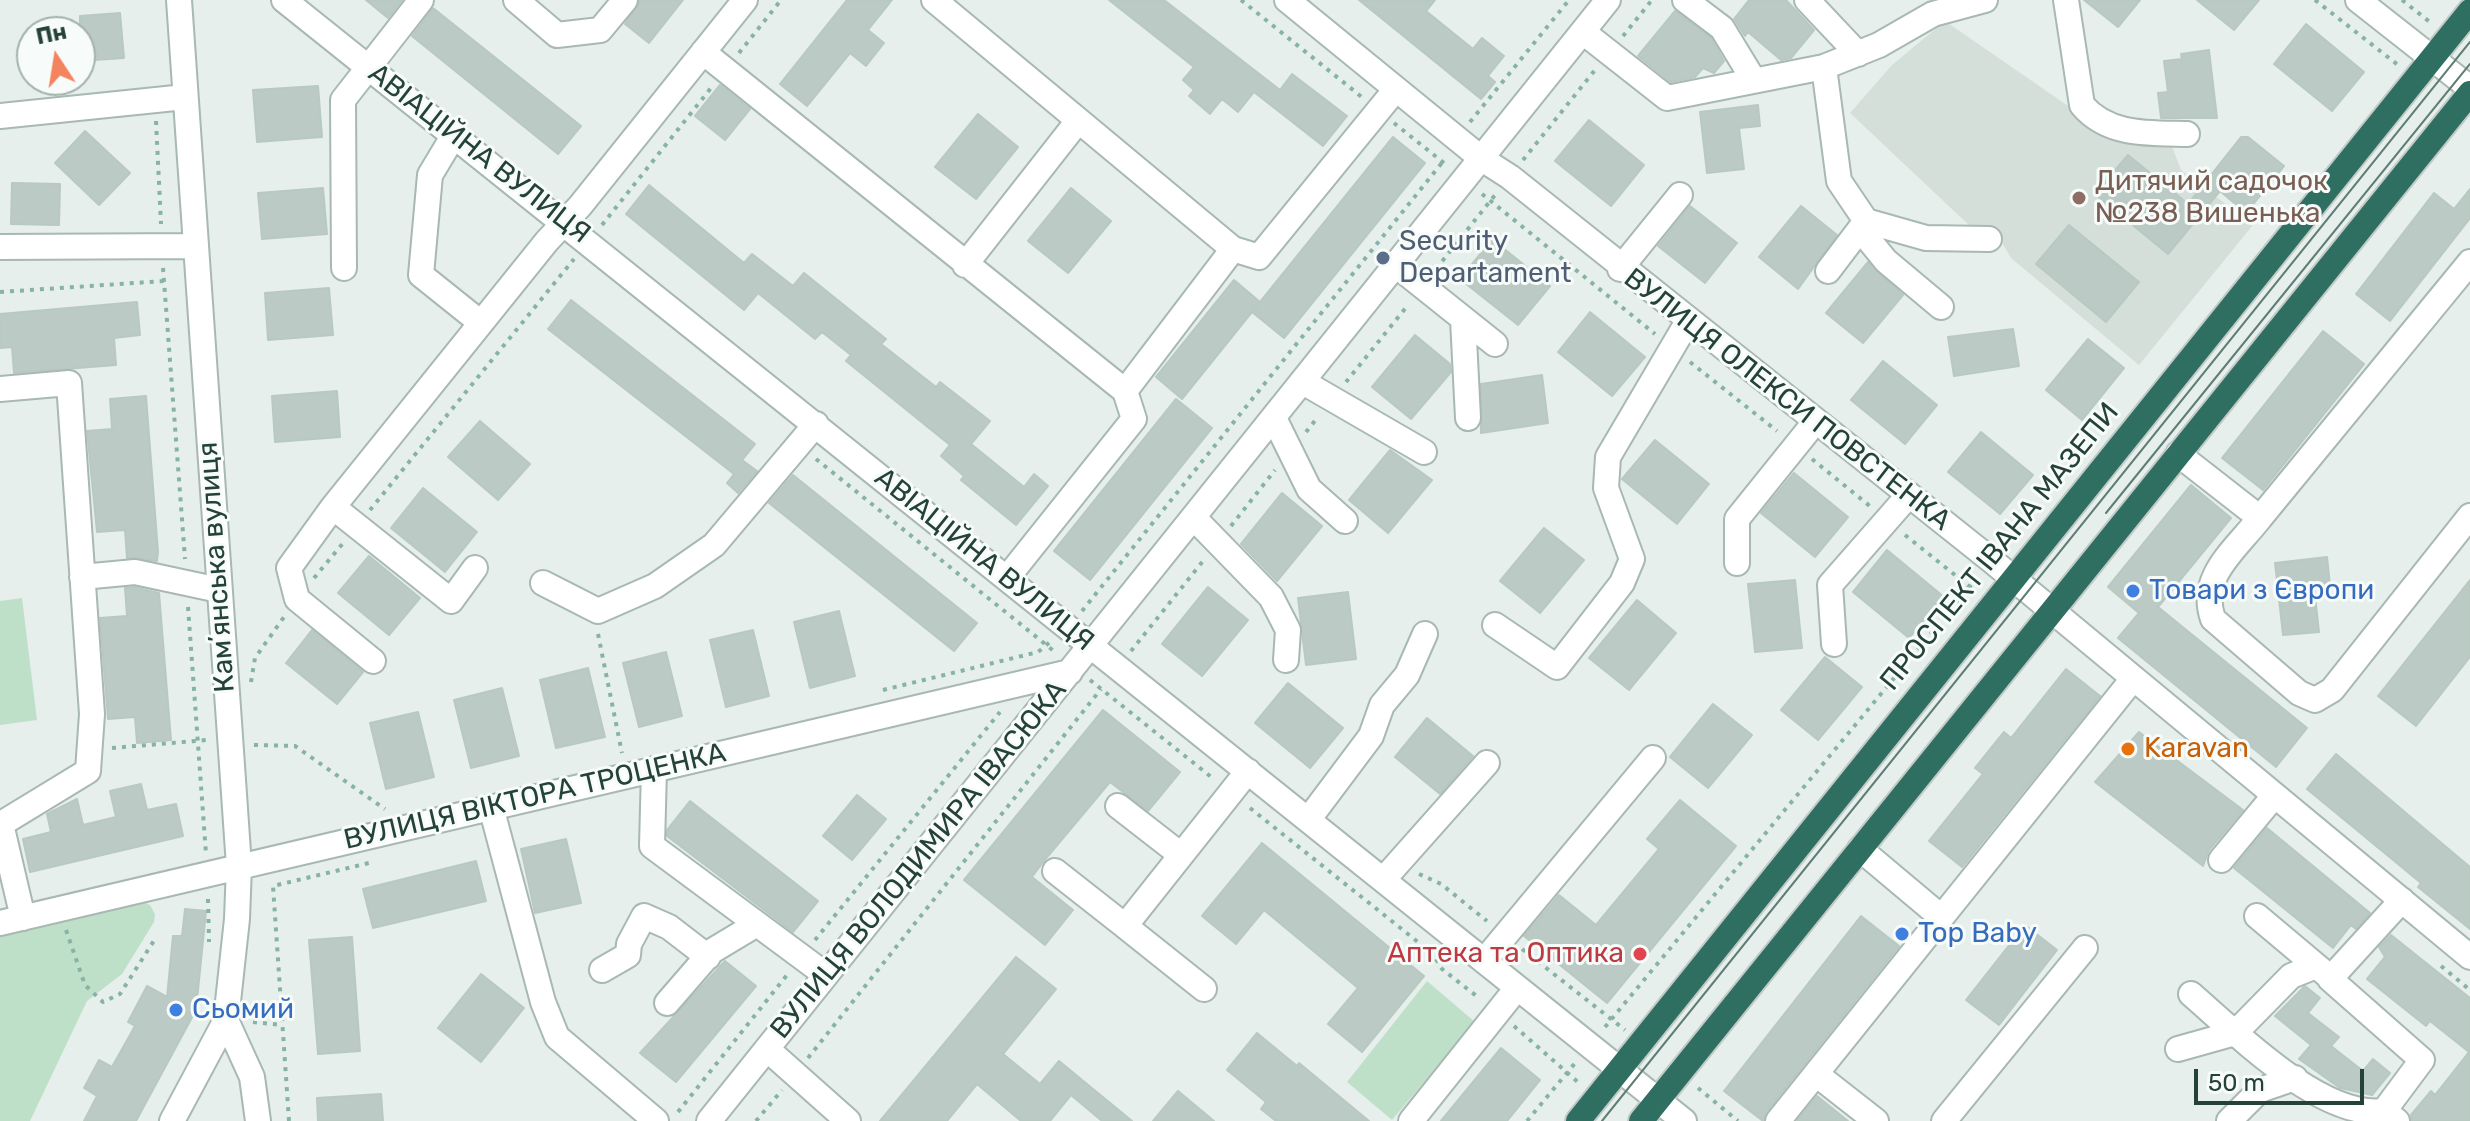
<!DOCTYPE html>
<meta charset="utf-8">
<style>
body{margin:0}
#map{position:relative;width:2470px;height:1121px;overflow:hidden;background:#e6efeb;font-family:Rubik,sans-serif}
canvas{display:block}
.north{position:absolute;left:16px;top:16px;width:80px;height:80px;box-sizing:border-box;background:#f7fbf9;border:2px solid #a3b1ad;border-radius:50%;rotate:348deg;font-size:22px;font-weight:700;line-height:32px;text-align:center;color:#24423a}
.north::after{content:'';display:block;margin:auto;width:28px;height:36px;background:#f4845f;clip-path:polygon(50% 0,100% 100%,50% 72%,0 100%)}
.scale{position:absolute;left:2194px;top:1069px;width:170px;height:36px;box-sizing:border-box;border:4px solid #24423a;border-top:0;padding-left:10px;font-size:24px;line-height:28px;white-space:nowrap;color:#24423a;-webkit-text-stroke:6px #f7fbf9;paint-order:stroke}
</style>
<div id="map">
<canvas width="2470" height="1121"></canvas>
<div class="north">Пн</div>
<div class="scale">50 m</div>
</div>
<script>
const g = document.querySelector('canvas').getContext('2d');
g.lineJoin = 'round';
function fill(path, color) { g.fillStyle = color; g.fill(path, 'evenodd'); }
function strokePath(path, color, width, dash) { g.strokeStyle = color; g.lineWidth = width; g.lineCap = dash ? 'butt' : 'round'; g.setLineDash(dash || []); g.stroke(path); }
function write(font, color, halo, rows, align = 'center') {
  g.font = font + ' Rubik,sans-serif'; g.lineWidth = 6; g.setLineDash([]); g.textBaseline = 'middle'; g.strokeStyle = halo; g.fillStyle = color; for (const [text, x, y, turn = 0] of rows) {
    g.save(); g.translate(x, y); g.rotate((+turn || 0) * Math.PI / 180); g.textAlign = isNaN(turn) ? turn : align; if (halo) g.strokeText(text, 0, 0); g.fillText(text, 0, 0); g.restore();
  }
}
const built = new Path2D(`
 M1945,21L2103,130L2170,141L2181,170L2253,225L2139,365L2011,258L1994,229L1971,227L1850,113L1892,65Z`);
const green = new Path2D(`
 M22,598L37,720L0,725V601Z
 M140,900L150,905L155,914L154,922L122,974L87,1001L30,1121H0V936Z
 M1427,981L1475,1022L1392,1120L1347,1082Z`);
const building = new Path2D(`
 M366,0H402L388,18Z
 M640,0H683L649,43L625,24Z
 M847,0H892L868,30L884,43L866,66L850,53L807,106L780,84Z
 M1109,0H1164L1280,90L1292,74L1347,116L1323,146L1254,92L1238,112L1222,99L1210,114L1189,96L1194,90L1183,80L1194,67Z
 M1359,0H1435L1426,11L1473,49L1482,38L1504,56L1488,76L1495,82L1481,99Z
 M1749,0H1786L1814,30L1791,58L1781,60L1748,32L1745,36L1734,19Z
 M2084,0H2140L2118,27Z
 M2197,0H2259L2234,30Z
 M433,8L581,126L558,154L412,36Z
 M1675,11L1711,38L1724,61L1714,73L1703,68L1695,77L1671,82L1638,56Z
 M120,13L124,58L80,61V16Z
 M2306,24L2364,72L2332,111L2274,64Z
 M2209,50L2217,118H2161L2158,93L2168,92L2164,61L2182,59L2181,54Z
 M720,85L750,109L725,140L695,116Z
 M318,86L322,137L257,142L253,90Z
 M1758,105L1760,126L1739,128L1744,169L1707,173L1700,112Z
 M978,114L1018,147L976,199L935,167Z
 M1589,120L1644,165L1611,206L1555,161Z
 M85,131L130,173L99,205L55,163Z
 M1393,137L1425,163L1284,338L1252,312Z
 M2241,137H2248L2284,166L2246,213L2220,191L2168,254L2095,194L2128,155L2188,204Z
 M12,183L60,184L59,225L11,224Z
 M649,185L744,263L752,254L793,286L804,273L886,339L881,344L936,387L940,382L990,421L971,444L1024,487L1034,474L1048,486L1016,525L961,480L964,476L941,456L950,445L846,361L851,355L822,332L815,339L758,293L744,310L626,214Z
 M323,188L327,234L262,239L258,193Z
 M1071,188L1111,221L1068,273L1028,241Z
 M2470,189V218L2390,321L2356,294L2434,193L2454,209Z
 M1690,206L1737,243L1705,283L1658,246Z
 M1801,206L1837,235L1798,289L1759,257Z
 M2069,225L2139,282L2106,322L2036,264Z
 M1492,239L1550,286L1518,325L1460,279Z
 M1868,262L1903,295L1863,343L1826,313Z
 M1234,280L1260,302L1182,399L1156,377Z
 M329,288L333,335L268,340L265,293Z
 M571,300L755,444L742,460L757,471L738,493L727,483L734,474L548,329Z
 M137,302L140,335L114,338L116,365L14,373L12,347L0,348V314Z
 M1590,312L1645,357L1612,396L1558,352Z
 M2013,329L2019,366L1954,376L1948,337Z
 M2323,331L2364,364L2263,490L2222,458Z
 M1415,335L1450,364L1451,372L1411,419L1372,387Z
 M2088,339L2124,368L2082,420L2046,390Z
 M1883,361L1937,405L1905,444L1851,400Z
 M1542,375L1548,423L1481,433V384Z
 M337,391L340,437L275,442L272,396Z
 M146,396L158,552L157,561L127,558L125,530L97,532L87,431L112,429L110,399Z
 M1176,399L1212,428L1090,580L1054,551Z
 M480,421L530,464L498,500L448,457Z
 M1981,432L2033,475L2000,514L1948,472Z
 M1655,440L1709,484L1677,524L1622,479Z
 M1390,450L1432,480L1388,533L1349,500Z
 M1794,473L1848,517L1815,557L1761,513Z
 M793,475L977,623L954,651L769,503Z
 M2191,485L2231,518L2158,607L2307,728L2276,767L2118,638L2139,613L2108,587Z
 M423,488L477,532L445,572L391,528Z
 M1282,493L1322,526L1277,581L1241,544Z
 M1544,528L1584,560L1540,613L1500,581Z
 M1887,550L1944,597L1909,638L1853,592Z
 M369,556L420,598L389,635L338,593Z
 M2327,557L2330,585L2314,587L2319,632L2283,635L2275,563Z
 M1795,580L1802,648L1755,652L1748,584Z
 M2470,580V657L2416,726L2378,696Z
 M134,587L159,593L171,740L137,743L135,717L108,719L100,618L127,616L125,588Z
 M1208,587L1248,620L1202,676L1162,644Z
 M1348,592L1356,659L1306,665L1298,598Z
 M1637,600L1676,633L1629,690L1589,658Z
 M839,611L855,676L810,688L794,622Z
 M312,630L363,672L337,704L286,663Z
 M753,630L769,696L726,707L710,640Z
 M666,652L682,716L639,727L623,663Z
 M1825,657L1862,687L1818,740L1781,710Z
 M588,668L605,737L556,748L540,680Z
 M2066,669L2100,696L1962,867L1929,841L1983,774L1975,768L2004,732L2011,738Z
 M1288,683L1343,728L1310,768L1255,723Z
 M502,688L519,756L471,768L454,700Z
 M1713,704L1752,735L1708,788L1670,757Z
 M1103,710L1180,772L1148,811L1110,782L1043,862L1032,877L1073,910L1045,945L964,880Z
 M418,712L434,777L386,789L370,723Z
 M1427,718L1473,756L1440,794L1395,757Z
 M2139,732L2243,810L2209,850L2203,866L2095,782Z
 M2336,754L2470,867V929L2418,887L2421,883L2307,789Z
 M141,784L147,810L176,804L183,836L30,872L23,839L51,832L47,814L77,799L83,825L116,817L110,791Z
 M857,795L886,819L852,860L823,836Z
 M1680,800L1736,846L1607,1003L1524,936L1559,895L1596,925L1659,849L1647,839Z
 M690,801L818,901L793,932L667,836V830Z
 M2267,828L2370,913L2356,929L2351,925L2333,948L2234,868Z
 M566,839L581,903L535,913L521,849Z
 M1262,843L1424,976L1362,1052L1328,1024L1358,988L1264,910L1236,944L1202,916Z
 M476,861L486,901L373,928L363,889Z
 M185,909L206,911L196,1010L136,1121H84L97,1096L84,1088L99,1060L112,1067L135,1026L128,1022L147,986L167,997L173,936H182Z
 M1861,916L1899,946L1766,1112L1763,1121L1724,1091Z
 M2025,925L2057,950L1999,1025L1966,1000Z
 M2391,935L2470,998V1121H2412L2411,1115L2431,1091L2435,1095L2469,1052L2430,1021L2426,1026L2367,979L2385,957L2379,947Z
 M352,937L360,1051L318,1054L309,940Z
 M1016,957L1056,989L1003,1054L1040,1084L1059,1061L1132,1121H1102L1071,1095L1050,1121H1021L977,1084L947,1121H880Z
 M725,961L756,986L676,1082L640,1053Z
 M481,974L524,1008L481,1062L438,1028Z
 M2305,986L2320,998L2308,1013L2339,1037L2331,1046L2363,1071L2373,1059L2390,1073L2372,1095L2340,1088L2299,1059L2311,1045L2275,1016Z
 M1257,1033L1297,1066L1299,1063L1369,1121H1276L1261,1109L1266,1102L1227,1070Z
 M1501,1048L1540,1080L1507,1121H1441Z
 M1178,1091L1214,1121H1153Z
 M381,1094L383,1121H318L317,1098Z
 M1817,1096L1848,1121H1797Z`);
const path = new Path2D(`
 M1241,0L1363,98
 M2315,0L2398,65
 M2402,0L2431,23
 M1623,36L1652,0
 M739,53L781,0
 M156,121L161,224
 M1470,122L1569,0
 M1394,123L1444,163
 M1523,160L1595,70
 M1482,194L1655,334
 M602,225L711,88
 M163,268L185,559
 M1436,269L1495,195
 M0,292L164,281
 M1690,362L1777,431
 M1346,382L1408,305
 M1306,432L1318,417
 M816,459L1055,652
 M1812,459L1871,507
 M370,510L574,259
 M1231,526L1275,470
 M1905,535L1970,587
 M314,578L344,542
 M188,607L206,854
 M1082,611L1445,159
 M598,634L622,753
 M1131,651L1203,561
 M1090,680L1215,780
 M251,682L255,658L284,617
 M883,690L1038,652L1050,642
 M254,745L295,746L385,809
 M112,748L207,740
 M1250,808L1433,954L1442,969L1479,998
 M1419,874L1441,884L1487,921
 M208,899L209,942
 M66,930L85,985L103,1002L120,994L155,939
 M815,940L1000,712
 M1522,949L1625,1030
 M2441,966L2470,990
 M253,1022L282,1025
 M1514,1026L1579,1083
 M1605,1027L1977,578
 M808,1058L1101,689
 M1698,1088L1738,1121
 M678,1112L787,975
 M289,1121L273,886L373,862
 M756,1121L782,1090
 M1527,1121L1576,1062`);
const minor = new Path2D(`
 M284,0L1684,1121
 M516,0L557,35L600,30L625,0
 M934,0L1233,249L1259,257L1396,89
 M1287,0L1482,159L1510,177L1991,560L2470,957
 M1685,0L1722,28L1753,79
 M1807,0L1858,54
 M2066,0L2082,105C2108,136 2149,133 2187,134
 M2358,0L2470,88
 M1583,32L1667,98L1824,67L1879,45L1933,14L1985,0
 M703,52L1125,391L1233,249
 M1824,67L1839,181L1866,221L1926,238L1989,239
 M0,116L185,97
 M454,135L430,175L421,275L481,323
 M1860,229L1886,261L1941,307
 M0,247L194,246
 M965,265L1078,121
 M1396,265L1495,344
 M344,268L343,100L421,0
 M1620,269L1680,195
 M1828,271L1866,221
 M1463,319L1468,418
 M1303,382L1424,452
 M0,389L69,383L92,714L88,771L1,824L23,918
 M1274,418L1309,489L1345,521
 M2178,454L2260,518L2470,262
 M333,507L451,601L475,568
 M1194,518L1271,597L1288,630L1286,660
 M2260,518C2235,550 2198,577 2213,619L2299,693L2315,700L2332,690L2470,516
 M1737,563V519L1815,422
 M82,577L135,572L219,590
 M1007,578L1134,419L1125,391
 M543,583L598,611L655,586L714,545L816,424
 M1495,625L1557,667L1622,583L1632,559L1606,488L1608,457L1688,321
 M1834,644L1830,585L1908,496
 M373,661L297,599L289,568L333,507L547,241L580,206L745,0
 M654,769L652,846L826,975
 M1118,806L1181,855
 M491,807L543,1002L557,1037L656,1121
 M1308,820L1371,736L1382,705L1407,675L1425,634
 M1860,849L1941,917
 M2221,860L2274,796
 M1055,871L1125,926
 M1383,880L1487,763
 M2257,916L2326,974
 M0,923L1070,672
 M1484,961L1653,758
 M602,970L628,955L629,944L644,916L669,927L708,957
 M1204,989L1125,926L1248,771
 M2191,994C2237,1034 2322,1119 2384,1111
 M667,1003L712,951L757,924
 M226,1020L252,1077L258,1121
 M767,1049L848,1121
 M2178,1049L2235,1033L2291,976L2316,966
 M1816,1074L1876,1121
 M172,1121L226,1020L237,919L239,866L179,0
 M709,1121L1608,0
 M1411,1121L1517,988
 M1778,1121L2132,680
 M1944,1121L2085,948
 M2229,1121L2260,1090L2295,1078
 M2397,1121L2384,1111L2422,1060L2330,979L2402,900`);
const highway = new Path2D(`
 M1578,1121L2470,11
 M1641,1121L2470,93`);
const tram = new Path2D(`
 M2106,513L2470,64
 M1602,1121L2470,42`);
const markers = [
 [2079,198,8,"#8d6e63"],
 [1383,258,8,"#5c6f8a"],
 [2133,591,8,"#3f7fe0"],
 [2128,749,8,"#e8710a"],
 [1902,934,8,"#3f7fe0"],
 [1640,954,8,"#e0444e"],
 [176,1010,8,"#3f7fe0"]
];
const streetNames = [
 ["АВІАЦІЙНА ВУЛИЦЯ",479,154,38],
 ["ВУЛИЦЯ ОЛЕКСИ ПОВСТЕНКА",1787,400,38],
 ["ПРОСПЕКТ ІВАНА МАЗЕПИ",2000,547,-51],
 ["АВІАЦІЙНА ВУЛИЦЯ",984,560,39],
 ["Камʼянська вулиця",217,567,-94],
 ["ВУЛИЦЯ ВІКТОРА ТРОЦЕНКА",535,797,-13],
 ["ВУЛИЦЯ ВОЛОДИМИРА ІВАСЮКА",919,860,-51]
];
const educationNames = [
 ["Дитячий садочок",2095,182],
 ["№238 Вишенька",2095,214]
];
const serviceNames = [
 ["Security",1399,242],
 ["Departament",1399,274]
];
const shopNames = [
 ["Товари з Європи",2149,591],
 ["Top Baby",1918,934],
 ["Сьомий",192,1010]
];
const foodNames = [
 ["Karavan",2144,749]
];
const healthNames = [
 ["Аптека та Оптика",1624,954]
];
fill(built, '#d4dfda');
fill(green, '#bfe0c8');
fill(building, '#bbcac4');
strokePath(building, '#b8c9c2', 2);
strokePath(minor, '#a8b8b2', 28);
strokePath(highway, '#c2cac8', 28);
strokePath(path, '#86b3a5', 4, [4, 6]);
strokePath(minor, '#fff', 24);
strokePath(highway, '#2f6f62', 24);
strokePath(tram, '#5f7d75', 2);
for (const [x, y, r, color] of markers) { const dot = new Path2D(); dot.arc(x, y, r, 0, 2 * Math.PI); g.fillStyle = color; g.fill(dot); strokePath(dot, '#f7fbf9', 3); }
write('28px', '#24423a', '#f7fbf9', streetNames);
write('28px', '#785e54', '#f7fbf9', educationNames, 'left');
write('28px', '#4e5e75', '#f7fbf9', serviceNames, 'left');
write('28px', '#366cbe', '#f7fbf9', shopNames, 'left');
write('28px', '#c56008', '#f7fbf9', foodNames, 'left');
write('28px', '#be3a42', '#f7fbf9', healthNames, 'right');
</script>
